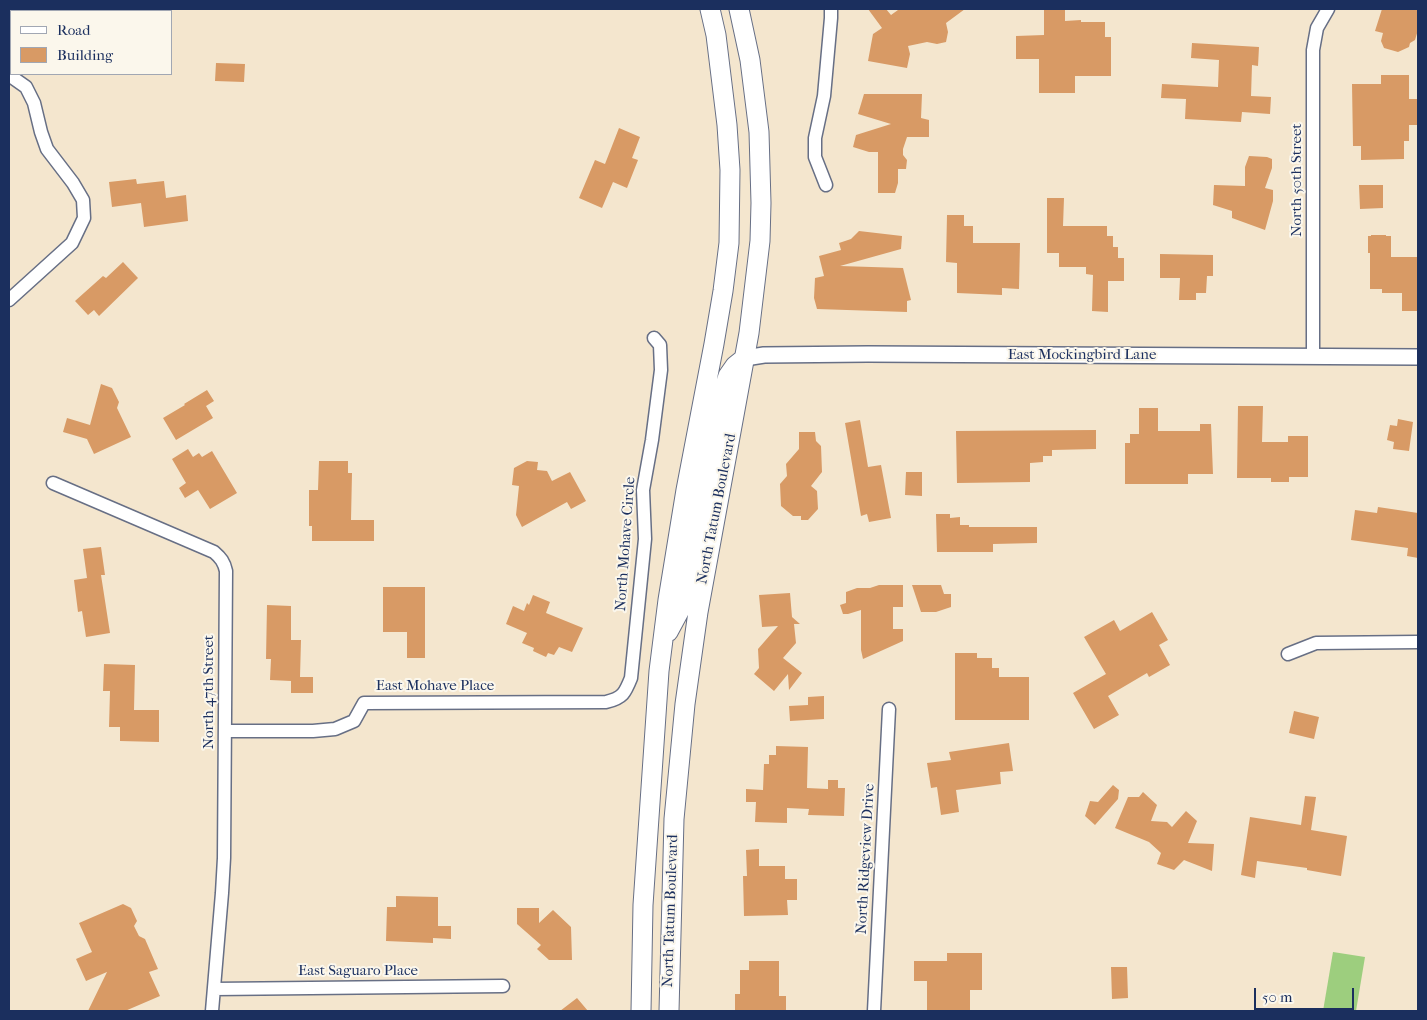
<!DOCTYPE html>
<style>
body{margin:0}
#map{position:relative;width:1427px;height:1020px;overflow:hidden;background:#f4e6ce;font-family:"IM FELL French Canon",serif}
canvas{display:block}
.frame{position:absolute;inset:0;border:10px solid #1b2f5e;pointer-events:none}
.legend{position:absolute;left:10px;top:10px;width:162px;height:65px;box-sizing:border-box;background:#fbf7ec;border:1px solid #a1a7b3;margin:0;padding:6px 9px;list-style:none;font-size:15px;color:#1b2f5e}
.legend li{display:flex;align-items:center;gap:10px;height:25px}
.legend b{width:25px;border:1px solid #a1a7b3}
.scale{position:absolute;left:1254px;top:988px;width:100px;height:22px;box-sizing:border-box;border:2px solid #1b2f5e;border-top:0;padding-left:6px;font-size:15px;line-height:18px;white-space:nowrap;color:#1b2f5e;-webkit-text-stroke:4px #fbf7ec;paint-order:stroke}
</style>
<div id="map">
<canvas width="1427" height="1020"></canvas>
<div class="frame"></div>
<ul class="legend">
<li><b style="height:6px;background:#fff"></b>Road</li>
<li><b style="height:14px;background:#d89a65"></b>Building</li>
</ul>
<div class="scale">50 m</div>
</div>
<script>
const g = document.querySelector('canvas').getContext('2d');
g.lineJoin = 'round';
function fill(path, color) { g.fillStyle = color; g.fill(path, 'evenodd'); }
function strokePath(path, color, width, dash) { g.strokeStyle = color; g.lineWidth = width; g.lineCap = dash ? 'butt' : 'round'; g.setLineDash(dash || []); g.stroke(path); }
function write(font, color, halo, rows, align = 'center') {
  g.font = font + ' "IM FELL French Canon",serif'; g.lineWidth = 4; g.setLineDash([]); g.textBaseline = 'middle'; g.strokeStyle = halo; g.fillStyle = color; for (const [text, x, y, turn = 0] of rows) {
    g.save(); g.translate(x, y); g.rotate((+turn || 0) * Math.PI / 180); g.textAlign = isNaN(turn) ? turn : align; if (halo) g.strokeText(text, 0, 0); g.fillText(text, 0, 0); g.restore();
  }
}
const green = new Path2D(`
 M1333,952L1365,957L1356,1011H1323Z`);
const building = new Path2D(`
 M868,9H886L891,15L898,10L905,9H965L946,23L948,32L946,42L937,44L927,42L908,46L910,54L907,68L868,61L873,34L882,28Z
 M1044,9H1065V21L1081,20V22H1105V37H1111V76H1075V93H1039V59H1016V36L1044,35Z
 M1382,9H1418V30L1415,40L1410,43L1409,47L1398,52L1384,48L1381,41L1383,33L1375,31Z
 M1192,43L1259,47L1258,66L1252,65L1251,96L1271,97L1270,114L1242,112L1241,122L1185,119L1186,99L1161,98L1162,84L1218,87L1219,60L1191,58Z
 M216,63L245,64L244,82L215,81Z
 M1381,75H1409V99H1417L1418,125H1409V141H1404V159L1361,160V146H1353L1352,84H1381Z
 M864,94H922L921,118L929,120V137H907L903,149V155L907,160L906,169H898V183L895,193H878V152H869L853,147L856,135L891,124L858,114Z
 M619,128L640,137L632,158L638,160L627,188L613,182L602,208L579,198L595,160L605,164Z
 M1249,156L1267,157L1272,159V168L1265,188L1273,190V201L1265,230L1232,218V211L1213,205L1214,185L1245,186V167Z
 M136,179L137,184L164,181L166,198L186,195L188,221L144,227L141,203L112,207L109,182Z
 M1359,185H1383V208L1360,209Z
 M1047,198H1064L1063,226H1107V236H1113V247H1118V258H1124V281H1108V312L1092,311L1093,275L1086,274V267H1059V253H1047Z
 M947,215H964V226H973V243H1020L1019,289L1002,288V295L957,293V263L946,262Z
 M859,231L902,236L901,249L840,266L903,268L911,300L907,301V312L817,309L814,298L815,278L824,276L819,256L841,250L839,243L851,239Z
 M1371,235H1386V236H1391V257H1418V311H1402V293H1382V289H1370V253H1368V236H1371Z
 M1160,254L1213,255V276H1207L1206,293H1196V300H1179L1180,278H1160Z
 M123,262L138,278L99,316L94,310L88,315L75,301L103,276L106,278Z
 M101,384L112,388L119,402L117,408L131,437L94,454L87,439L63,432L67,418L90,425Z
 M207,390L214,401L206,406L213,418L176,440L163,418L185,405L184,404Z
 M1238,406H1263L1262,442H1288V436H1308V477H1289V482H1271V478H1237Z
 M1139,408H1158V431H1200V424H1211L1213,474H1188V484H1125V443H1130V434H1139Z
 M1398,419L1413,422L1409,451L1393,449L1394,442L1387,440L1390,425L1397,426Z
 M860,420L868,467L881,465L891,518L869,522L867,514L861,516L845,423Z
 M1096,430V449L1052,450V456H1043V462L1030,463V482L957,483L956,431Z
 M799,432H815L816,441L821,446L822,472L811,486L817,491L818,509L808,520H801V516H793L781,506L780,484L787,476L786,464L799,449Z
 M188,449L193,457L199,453L202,457L212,451L237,493L210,509L198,490L185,498L179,488L186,483L172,459Z
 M319,461H348V473H352L351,520H374V541H312V526H309V490H318Z
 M527,461L538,462L537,470L547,471L552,481L570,472L586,501L571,509L567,502L522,527L516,515L519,486L512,485L514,468Z
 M906,472H922V496L905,495Z
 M1378,507L1418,513V558L1407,556L1408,548L1351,540L1355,510L1377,513Z
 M936,514H950V518L960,517V525H969V527H1037V543L993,544V552H937Z
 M101,547L105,575H101L110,633L86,637L82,611L78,612L74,580L87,578L83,549Z
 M879,585H903V607H893V629H903V641L863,659L861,650V610L848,614H843L840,605L846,603V592L857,588H870Z
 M912,585H941L944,594H951V607L936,612H921Z
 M383,587H425V658H407V632H383Z
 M790,593L792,617L800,624H794L796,643L783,658L802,673L789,690L788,674L774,691L754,674L759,668L758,649L778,626L762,627L759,595Z
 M533,595L550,602L546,613L583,628L572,652L559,647L554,655L548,653L546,657L533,651L534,648L522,643L527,633L506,624L513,606L524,611L527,603L529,605Z
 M267,605L291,606V640H301L300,677H313V693H291V681L270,680L271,659H266Z
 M1152,612L1168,640L1159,645L1170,665L1149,677L1147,673L1108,696L1119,715L1094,729L1073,693L1106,674L1084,637L1114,620L1120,631Z
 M955,653H977V658H992V668H999V677H1029V720H955Z
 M104,664L135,665L134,710H159V742L120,741V727H109L110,691H103Z
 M824,696V719L790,721L789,706L808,705V697Z
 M1294,711L1319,717L1314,739L1289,733Z
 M1009,743L1013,771L1000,772L1001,784L956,790L959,812L941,815L937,787L931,788L927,763L951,760L949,752Z
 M776,746L808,747L807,788L828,789V780H838V788H845L844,816L808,815L809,809L787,808V823L755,822L756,802H746V789L763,790L764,764H769V755H776Z
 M1113,785L1119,790L1118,799L1095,825L1085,816L1090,801L1098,802Z
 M1143,792L1157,805L1151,821L1167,822L1172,827L1186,811L1197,821L1188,843L1214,844L1212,871L1184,860L1174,870L1157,864L1161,853L1149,842L1115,828L1128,797H1139Z
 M1305,796L1316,797L1311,830L1347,836L1341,876L1307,870V868L1257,861L1255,878L1241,875L1250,817L1301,825Z
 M759,849V866H785V879H797V900H787L788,915L744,916L743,876H747L746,850Z
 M396,896L438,897V926H451V939L433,938V943L386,941L387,907H396Z
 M123,904L131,908L137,921L134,926L139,936L145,939L158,969L149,972L160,996L125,1011H88L107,972L86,981L76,959L92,952L79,923Z
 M517,908H539V923L553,910L571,927L572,960H549L537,949L541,945L517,924Z
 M947,953H982V990H970V1011H927V981H914V961H947Z
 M749,961H779V996H786V1011H735V994H740V970H749Z
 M1111,967H1127L1128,998L1112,999Z
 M577,998L588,1011H560Z`);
const minor = new Path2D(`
 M9,75L26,87L34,103L41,132L47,149L73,183L83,200L84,218L72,243L9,300
 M826,185L815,157V138L824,96L831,18V9
 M1313,355V50L1317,28L1328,9
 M53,483L214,552C221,558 224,562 226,571L224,858L222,893L212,1011
 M1288,654L1316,643L1418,642
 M225,731H313L335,729L354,721L364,703L606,702C623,698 625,693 631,678L645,539L643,490L652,440L661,370L660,345L654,338
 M214,989L503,986
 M874,1011L889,709`);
const tertiary = new Path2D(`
 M745,358L764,355L868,354L1418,357`);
const primary = new Path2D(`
 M668,632L682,606L715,426L724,388L728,376L735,366L745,358
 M641,1011L643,905L659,671L668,600L686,490L714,344L723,291L729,243L730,170L727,125L716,35L710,9
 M669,1011L674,819L685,704L698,612L749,333L760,241L761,203L759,132L750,60L739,9`);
const streetNames = [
 ["North 50th Street",1297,180,-90],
 ["East Mockingbird Lane",1082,355],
 ["North Tatum Boulevard",717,509,-79],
 ["North Mohave Circle",626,544,-86],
 ["East Mohave Place",435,686],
 ["North 47th Street",209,692,-90],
 ["North Ridgeview Drive",866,859,-87],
 ["North Tatum Boulevard",671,911,-88],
 ["East Saguaro Place",358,971]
];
fill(green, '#9dce7e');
fill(building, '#d89a65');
strokePath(minor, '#676f85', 15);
strokePath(tertiary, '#676f85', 18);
strokePath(primary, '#676f85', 21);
strokePath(minor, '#fff', 12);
strokePath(tertiary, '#fff', 15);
strokePath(primary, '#fff', 19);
write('15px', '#1b2f5e', '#fbf7ec', streetNames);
</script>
